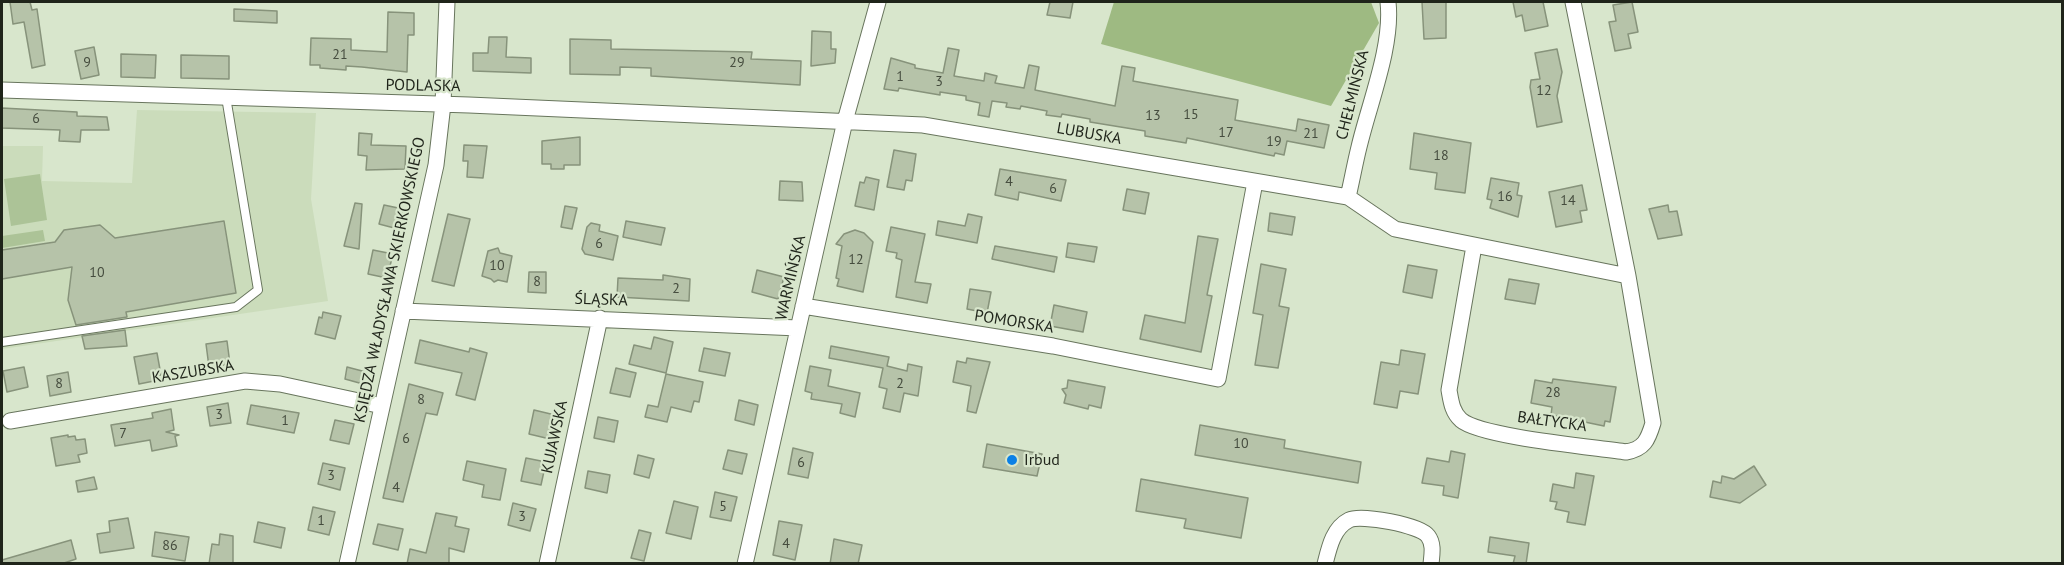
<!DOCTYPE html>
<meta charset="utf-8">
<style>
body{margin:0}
#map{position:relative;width:2064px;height:565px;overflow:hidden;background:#d8e6cc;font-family:"PT Sans",sans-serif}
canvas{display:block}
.frame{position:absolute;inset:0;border:3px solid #1f241a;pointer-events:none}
</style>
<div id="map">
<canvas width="2064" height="565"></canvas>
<div class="frame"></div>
</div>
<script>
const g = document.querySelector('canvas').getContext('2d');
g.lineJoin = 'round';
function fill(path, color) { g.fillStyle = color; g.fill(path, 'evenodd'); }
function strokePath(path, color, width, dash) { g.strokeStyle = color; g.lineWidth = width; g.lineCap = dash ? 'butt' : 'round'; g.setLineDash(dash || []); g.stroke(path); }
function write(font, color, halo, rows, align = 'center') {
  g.font = font + ' "PT Sans",sans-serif'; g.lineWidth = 4.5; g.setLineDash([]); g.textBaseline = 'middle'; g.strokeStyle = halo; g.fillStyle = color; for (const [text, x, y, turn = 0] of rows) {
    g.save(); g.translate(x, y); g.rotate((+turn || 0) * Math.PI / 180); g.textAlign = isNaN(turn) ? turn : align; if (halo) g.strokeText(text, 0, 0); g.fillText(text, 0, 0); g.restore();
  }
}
const built = new Path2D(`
 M137,110L316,113L311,199L328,301L2,349V146H43L42,181L132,183Z`);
const green = new Path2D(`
 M40,174L47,220L11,226L4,179Z
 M43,230L45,241L2,248V236Z`);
const forest = new Path2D(`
 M1114,2H1371L1379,23L1331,106L1101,44Z`);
const building = new Path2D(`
 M10,2H30L32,10L37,9L45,65L32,68L24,22L13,24Z
 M1050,2H1073L1070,18L1047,15Z
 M1422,2H1446V38L1424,39Z
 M1513,2H1543L1548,26L1525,31L1522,15L1516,17Z
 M1632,2L1638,32L1628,34L1631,48L1615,51L1609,22L1616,21L1613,5Z
 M234,9L277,11V23L234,21Z
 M388,12L414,13V35H408L407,72L362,67L346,66V70L320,68V65H310L311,38L351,39V50L387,52Z
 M812,31L831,32V49H836L835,63L811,66Z
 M489,37H507L506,57L531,58V73L473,71V53H488Z
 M570,39L611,40V49L752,52L751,59L801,61L800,85L651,76V68L620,67V75L570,74Z
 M94,47L99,75L81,79L75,51Z
 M948,48L959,50L954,76L984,81L985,73L997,76L995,83L1024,88L1029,65L1039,67L1035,90L1115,106L1122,66L1135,68L1133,81L1238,100L1235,120L1296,131L1298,119L1329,125L1324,148L1287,141L1284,155L1275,153L1274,156L1187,138L1186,143L1145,136V131L1090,122V119L1062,114L1061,117L1046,115L1047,111L1021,106L1020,109L1006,107L1007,103L992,101L989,117L978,115L980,103L966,100V96L940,92V95L899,88L898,91L884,89L891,58L915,65V68L943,73Z
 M1557,49L1562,72L1557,96L1562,122L1537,127L1530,87L1531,80L1540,79L1535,53Z
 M121,54L156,55L155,78L121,77Z
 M181,55L229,56V79L181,78Z
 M2,108L77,112V116L107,117L109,130H81L80,142L59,141L60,130L2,128Z
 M359,133L372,134L371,145L406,146L405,169L366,170L367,156L358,155Z
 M1414,133L1471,143L1465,193L1435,189L1437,173L1410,169Z
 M580,137V165H564V169H551V164H542V141Z
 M464,145L487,146L483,178L467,177L468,161H463Z
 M894,150L916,154L912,181L906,180L904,190L887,187Z
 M1000,169L1066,180L1061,201L1019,192L1018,200L995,195Z
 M866,177L879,180L874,210L855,206L860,182L864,183Z
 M1491,178L1519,183L1517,195L1522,196L1518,217L1490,208L1492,200L1487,199Z
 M780,181L802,182L803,201L779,200Z
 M1582,185L1587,210L1580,211L1582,222L1556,227L1549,192Z
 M1127,189L1149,193L1145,214L1123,210Z
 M355,203L362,204L359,249L344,246Z
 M384,205L403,209L398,229L379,224Z
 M1668,205L1669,212L1677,211L1682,235L1658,239L1649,209Z
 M565,206L577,208L572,229L561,227Z
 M1270,213L1295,217L1292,235L1268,231Z
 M448,214L470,219L454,286L432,281Z
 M968,214L982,217L977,243L936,235L938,221L965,226Z
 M224,221L236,293L126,312L127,317L76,325L68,300L72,267L2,279V250L55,242L64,230L100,225L115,238Z
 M626,221L665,228L661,245L623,237Z
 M591,223L600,225L599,231L618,236L613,260L585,254L582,249L587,227Z
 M891,227L925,234L915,282L931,284L927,303L896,297L902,260L896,258L897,253L886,251Z
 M855,230L864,233L873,242L863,292L837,286L839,279L836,278L842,246L836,244L844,234Z
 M1198,236L1218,239L1207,295L1212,296L1201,352L1140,339L1145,315L1185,323Z
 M1068,243L1097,247L1094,262L1066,257Z
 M995,246L1057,257L1054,272L992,259Z
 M498,248L500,253L512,256L507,282L498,280L494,282L491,279L482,276L488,251Z
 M373,250L393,254L387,278L368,274Z
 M1261,264L1286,269L1279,306L1289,308L1278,368L1255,365L1263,315L1253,313Z
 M1408,265L1437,270L1432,298L1403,292Z
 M757,270L784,277L778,299L752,292Z
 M529,272H546V293L528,292Z
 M663,275L690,279L689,301L617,297L618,278L663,280Z
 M1509,279L1539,284L1535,304L1505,299Z
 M970,289L991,292L987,313L967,309Z
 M1054,305L1087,312L1083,332L1050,326Z
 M323,312L341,316L335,339L315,334L319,317L322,318Z
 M125,330L127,346L85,349L82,336Z
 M654,337L673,342L666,373L629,364L634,345L651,349Z
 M420,340L469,352L470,348L487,353L475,400L456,395L462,373L415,363Z
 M227,341L230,364L209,367L206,344Z
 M831,346L889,357L887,366L907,371L908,364L922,367L918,396L904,393L900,412L883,408L887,389L879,387L883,368L829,358Z
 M704,348L730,353L725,376L699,371Z
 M1401,350L1425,354L1418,394L1400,391L1397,408L1374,404L1381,362L1399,365Z
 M157,353L161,375L153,376L154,381L139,384L134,357Z
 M967,358L990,362L976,413L967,411L971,386L953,382L957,361L966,363Z
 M810,366L831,370L828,386L860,393L855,417L840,413L842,404L811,399L812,393L805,391Z
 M24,367L28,387L7,392L3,371Z
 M347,367L366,372L363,384L345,379Z
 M616,368L636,373L630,397L610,393Z
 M68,372L71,392L50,396L47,376Z
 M666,374L703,382L699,402L694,401L691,412L671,407L667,422L645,417L648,405L658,407Z
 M1553,379L1616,387L1610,422L1605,421L1604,426L1551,415L1552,407L1531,403L1535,380L1552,383Z
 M1068,380L1105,387L1101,408L1089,405L1088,409L1064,403L1066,395L1062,389L1067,388Z
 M409,384L443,393L437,415L426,413L403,502L383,498Z
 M739,400L758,405L754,425L735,420Z
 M228,403L231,423L210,426L207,407Z
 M251,405L299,413L294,433L247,424Z
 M171,409L174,430L166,432L179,435L175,436L177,446L152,451L150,440L115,446L111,425L153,418L152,413Z
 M534,410L555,415L550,439L529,434Z
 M598,417L618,421L614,442L594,438Z
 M335,420L354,424L349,444L330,440Z
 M1200,425L1285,440L1284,448L1361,462L1358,483L1195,455Z
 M68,435V437L75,436L76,440L85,439L87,453L78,455L80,462L56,466L51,438Z
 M987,444L1042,454L1037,476L983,467Z
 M793,448L813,453L808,478L788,474Z
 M728,450L747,454L742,474L723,469Z
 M1451,451L1465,454L1458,498L1443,495L1444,486L1422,483L1427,458L1449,462Z
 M638,455L654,459L649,478L634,474Z
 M526,458L546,462L541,485L521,481Z
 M467,461L506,469L500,500L482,497L484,485L463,480Z
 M323,463L345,468L340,490L318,484Z
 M1754,466L1766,485L1740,503L1710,497L1713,481L1721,483L1722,476L1734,479Z
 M588,471L610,475L607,493L585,488Z
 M1576,473L1594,476L1585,525L1567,522L1569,512L1555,509L1557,502L1550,501L1553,484L1574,488Z
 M94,477L97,489L78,492L76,481Z
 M1141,479L1248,498L1241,538L1184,528L1186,519L1136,511Z
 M715,492L737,497L731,521L710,517Z
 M674,501L698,507L691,539L666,533Z
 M513,503L536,509L530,531L508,525Z
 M313,507L335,512L329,535L308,530Z
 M436,513L457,517L455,526L469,529L464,552L449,548V564H407L410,549L426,553Z
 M128,518L134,548L100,553L97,534L110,532L109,521Z
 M779,521L802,525L795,560L773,555Z
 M258,522L285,528L281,548L254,542Z
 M378,524L403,529L398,550L373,544Z
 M639,530L651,533L644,561L631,558Z
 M155,532L189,537L185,561L152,556Z
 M220,534L233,536V564H209L212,544L219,545Z
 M1490,537L1529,543L1526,564H1513L1515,556L1488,552Z
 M834,539L862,545L858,564H830Z
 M71,540L76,559L61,564H2V560Z`);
const lane = new Path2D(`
 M2,342L236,307L258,290L226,97`);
const street = new Path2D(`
 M2,90L469,105L923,125L1348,197L1395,229L1628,276
 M1348,197C1352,180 1355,163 1359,147C1369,104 1393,46 1388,2
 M1474,246L1449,390C1451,401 1452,412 1461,420C1481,437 1593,447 1626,452C1644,449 1648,440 1653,423L1628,276L1573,2
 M803,306L1053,346L1218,379L1255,182
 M403,311L798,328
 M10,421L245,381L280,384L382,406
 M347,564L436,165L443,104L447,2
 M547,564L600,318
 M745,564L845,121L878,2
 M1325,564C1329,548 1333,528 1349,520C1361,514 1420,525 1428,536C1434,544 1432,554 1431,564`);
const markers = [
 [1012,460,6,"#0a80e6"]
];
const numberNames = [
 ["21",340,55],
 ["9",87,63],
 ["29",737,63],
 ["1",900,77],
 ["3",939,82],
 ["12",1544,91],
 ["15",1191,115],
 ["13",1153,116],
 ["6",36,119],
 ["17",1226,133],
 ["21",1311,134],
 ["19",1274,142],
 ["18",1441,156],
 ["4",1009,182],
 ["6",1053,189],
 ["16",1505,197],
 ["14",1568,201],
 ["6",599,244],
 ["12",856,260],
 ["10",497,266],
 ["10",97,273],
 ["8",537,282],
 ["2",676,289],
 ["8",59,384],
 ["2",900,384],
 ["28",1553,393],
 ["8",421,400],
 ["3",219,415],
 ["1",285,421],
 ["7",123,434],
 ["6",406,439],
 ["10",1241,444],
 ["6",801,463],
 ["3",331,476],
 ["4",396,488],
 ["5",723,507],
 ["3",522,517],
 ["1",321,521],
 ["4",786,544],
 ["86",170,546]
];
const streetNames = [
 ["PODLASKA",423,86,1],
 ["CHEŁMIŃSKA",1353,95,-76],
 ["LUBUSKA",1089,134,10],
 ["WARMIŃSKA",791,278,-77],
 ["KSIĘDZA WŁADYSŁAWA SKIERKOWSKIEGO",390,280,-78],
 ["ŚLĄSKA",601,300,2],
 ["POMORSKA",1014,322,9],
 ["KASZUBSKA",193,372,-9],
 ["BAŁTYCKA",1552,422,8],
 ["KUJAWSKA",555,437,-78]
];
const poiNames = [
 ["Irbud",1024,460]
];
fill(built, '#cbdcbb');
fill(green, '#acc397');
fill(forest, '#9eba82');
fill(building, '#b6c3a9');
strokePath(building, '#87937b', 1.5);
strokePath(lane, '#68755d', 10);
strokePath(street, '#68755d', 17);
strokePath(lane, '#fff', 8);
strokePath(street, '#fff', 15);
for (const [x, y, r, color] of markers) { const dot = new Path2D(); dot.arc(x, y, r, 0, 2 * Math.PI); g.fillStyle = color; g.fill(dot); strokePath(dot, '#d8e6cc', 2); }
write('14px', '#454c3e', null, numberNames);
write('16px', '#1f241a', '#d8e6cc', streetNames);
write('16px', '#1f241a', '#d8e6cc', poiNames, 'left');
</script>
